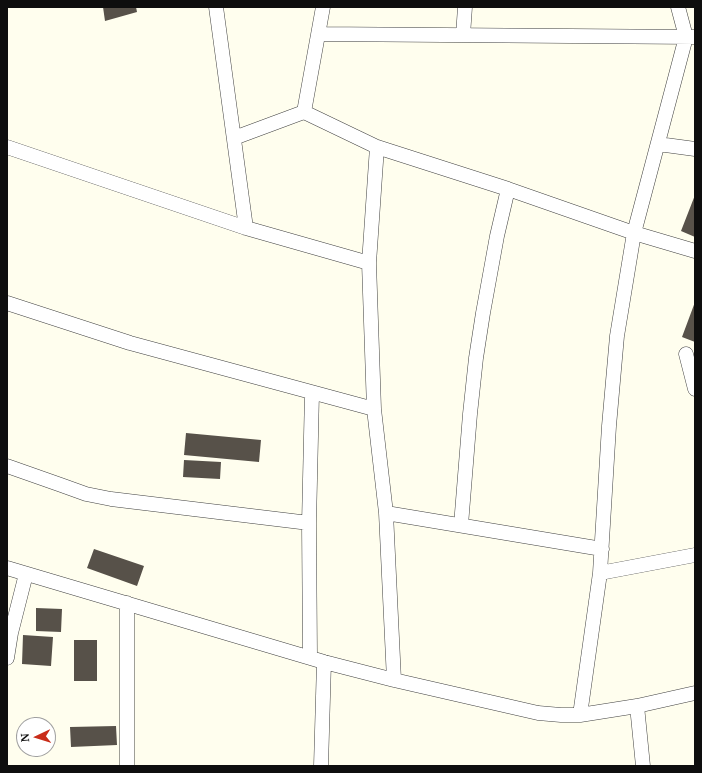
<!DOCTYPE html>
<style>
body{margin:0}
#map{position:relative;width:702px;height:773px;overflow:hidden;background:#fffeee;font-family:"Noto Serif",serif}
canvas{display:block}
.frame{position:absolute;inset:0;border:8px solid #0e0e0e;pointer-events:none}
.north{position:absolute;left:16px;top:717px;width:40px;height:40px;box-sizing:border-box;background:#fff;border:1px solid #9f9f9f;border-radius:50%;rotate:266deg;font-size:11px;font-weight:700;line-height:16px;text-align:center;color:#0e0e0e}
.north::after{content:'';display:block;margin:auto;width:14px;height:18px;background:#c92d1a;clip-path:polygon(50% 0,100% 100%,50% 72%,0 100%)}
</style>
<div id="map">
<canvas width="702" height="773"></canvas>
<div class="frame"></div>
<div class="north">N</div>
</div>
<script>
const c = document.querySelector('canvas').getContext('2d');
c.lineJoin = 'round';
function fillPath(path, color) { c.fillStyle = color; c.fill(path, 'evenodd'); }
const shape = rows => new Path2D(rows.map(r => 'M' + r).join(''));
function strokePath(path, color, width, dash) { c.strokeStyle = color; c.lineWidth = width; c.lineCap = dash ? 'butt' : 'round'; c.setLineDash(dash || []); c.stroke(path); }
fillPath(shape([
 [103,7,136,7,137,12,105,21],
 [695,195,695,237,681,231],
 [695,302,695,342,682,337],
 [186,433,261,440,259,462,184,455],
 [184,460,221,462,220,479,183,477],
 [94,549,144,566,137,586,87,568],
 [36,608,62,609,61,632,36,631],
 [23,635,53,637,51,666,22,664],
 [74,640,97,640,97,681,74,681],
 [116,726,117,745,71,747,70,727]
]), '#575149');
const minor = shape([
 [216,7,246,228],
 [318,34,695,37],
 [463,35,465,7],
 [304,112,377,147,508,189,634,233,695,251],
 [234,138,304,112,323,7],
 [658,144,695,149],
 [7,147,246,228,369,263],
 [377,147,369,263,374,409,386,513,394,680],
 [7,303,130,343,374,409],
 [686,354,695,389],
 [7,466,61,485,86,494,111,499,309,523],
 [386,513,602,549],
 [461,525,470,414,476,358,483,313,497,236,508,189],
 [7,568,324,662,394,680,538,713,561,715,580,715,637,706,695,693],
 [600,573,695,555],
 [127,603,127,766],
 [310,657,309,523,312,393],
 [7,658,11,633,26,574],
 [637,706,643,766],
 [580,715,600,573,609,426,617,336,634,233,686,37,678,7],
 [321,766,324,662]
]);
strokePath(minor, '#414141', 15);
strokePath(minor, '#fff', 14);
</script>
